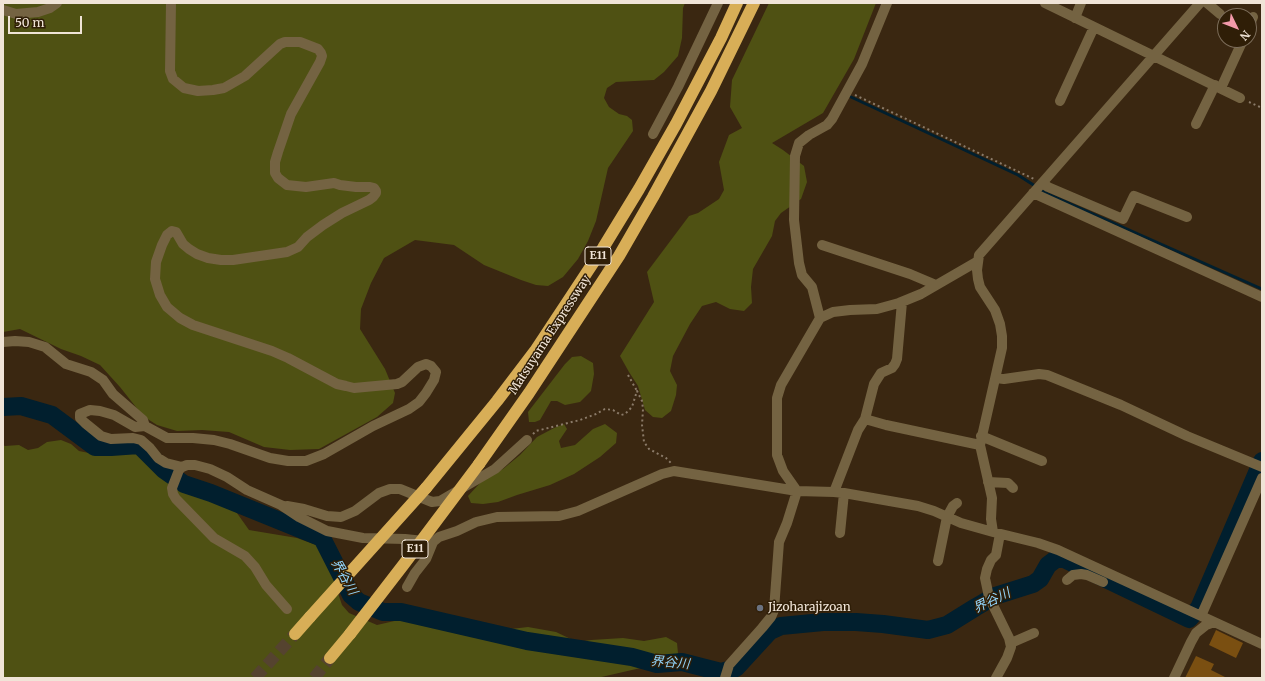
<!DOCTYPE html>
<meta charset="utf-8">
<style>
body{margin:0}
#map{position:relative;width:1265px;height:681px;overflow:hidden;background:#3a2711;font-family:Merriweather,serif}
canvas{display:block}
.frame{position:absolute;inset:0;border:4px solid #f0e4d7;pointer-events:none}
.north{position:absolute;left:1217px;top:8px;width:40px;height:40px;box-sizing:border-box;background:#2f1e07;border:1px solid #7c6d5a;border-radius:50%;rotate:133deg;font-size:11px;font-weight:700;line-height:16px;text-align:center;color:#f0e4d7}
.north::after{content:'';display:block;margin:auto;width:14px;height:18px;background:#f39aaa;clip-path:polygon(50% 0,100% 100%,50% 72%,0 100%)}
.scale{position:absolute;left:8px;top:16px;width:74px;height:18px;box-sizing:border-box;border:2px solid #f0e4d7;border-top:0;padding-left:5px;font-size:12px;line-height:14px;white-space:nowrap;color:#f0e4d7;-webkit-text-stroke:3px #2f1e07;paint-order:stroke}
</style>
<div id="map">
<canvas width="1265" height="681"></canvas>
<div class="frame"></div>
<div class="north">N</div>
<div class="scale">50 m</div>
</div>
<script>
const c = document.querySelector('canvas').getContext('2d');
c.lineJoin = 'round';
function fillPath(path, color) { c.fillStyle = color; c.fill(path, 'evenodd'); }
const shape = rows => new Path2D(rows.map(r => 'M' + r).join(''));
function strokePath(path, color, width, dash) { c.strokeStyle = color; c.lineWidth = width; c.lineCap = dash ? 'butt' : 'round'; c.setLineDash(dash || []); c.stroke(path); }
function drawText(font, color, halo, rows, align = 'center') {
  c.font = font + ' Merriweather,"Noto Sans JP",serif'; c.lineWidth = 3; c.setLineDash([]); c.textBaseline = 'middle'; c.strokeStyle = halo; c.fillStyle = color; for (const [text, x, y, turn = 0] of rows) {
    c.save(); c.translate(x, y); c.rotate((+turn || 0) * Math.PI / 180); c.textAlign = isNaN(turn) ? turn : align; if (halo) c.strokeText(text, 0, 0); c.fillText(text, 0, 0); c.restore();
  }
}
fillPath(shape([
 [3,3,685,3,683,8,682,38,678,56,664,72,654,80,616,82,607,88,604,98,609,107,619,114,627,116,632,120,633,131,608,168,596,221,588,241,578,259,563,277,548,286,536,285,521,280,484,265,454,245,415,240,384,258,371,283,361,309,360,329,385,369,395,393,393,403,377,417,319,449,290,450,264,447,229,432,202,430,177,431,157,425,143,416,120,387,100,365,81,356,61,349,20,329,3,332],
 [769,3,876,3,854,59,823,113,772,143,783,150,804,166,807,182,801,199,781,213,775,221,772,236,753,269,751,287,752,303,744,311,730,309,716,302,702,306,690,324,673,356,670,371,677,385,676,395,671,411,662,418,653,417,645,410,638,386,629,372,620,356,654,302,647,272,689,216,698,213,719,199,724,190,719,162,729,135,742,128,730,107,732,80],
 [581,356,593,363,594,374,591,391,580,402,565,405,557,401,551,401,540,420,535,422,529,422,528,412,565,364,572,357],
 [564,424,567,429,559,441,561,448,575,445,593,429,605,424,617,433,616,443,600,457,574,474,550,485,517,495,498,502,483,504,471,503,468,496,480,483,491,475,503,469,520,455,537,437,554,428],
 [61,440,71,444,79,451,99,455,119,451,135,451,196,481,222,492,249,530,297,538,319,546,331,572,342,605,349,613,377,625,403,619,490,638,511,629,528,627,556,632,577,642,591,640,623,638,644,641,666,637,677,643,678,653,673,659,645,667,597,678,3,678,3,445,5,446,19,445,28,450,38,448,47,442]
]), '#4f5113');
strokePath(shape([
 [851,97,1018,175,1046,193,1262,289]
]), '#011f2e', 3);
strokePath(shape([
 [3,407,21,406,52,415,95,447,111,447,139,445,164,470,184,484,211,493,322,538,351,595,359,602,383,612,401,612,527,641,632,657,657,664,682,662,721,672,736,668,770,631,781,626,823,622,856,622,883,624,928,630,947,625,976,607,995,596,1033,584,1040,579,1048,565,1056,559,1064,559,1189,619,1199,608,1262,461]
]), '#011f2e', 18);
fillPath(shape([
 [1216,630,1243,643,1236,658,1209,645],
 [1196,656,1214,664,1211,670,1227,678,1185,678]
]), '#7a4f11');
strokePath(shape([
 [255,678,295,634],
 [314,678,330,658]
]), '#55432f', 12, [12, 6]);
strokePath(shape([
 [855,95,1034,179],
 [1249,102,1262,108],
 [628,375,637,391],
 [533,434,536,431,580,420,596,414,605,409,613,410,621,415,625,414,632,407,637,391,642,401,643,409,642,425,644,442,649,449,666,458,671,463]
]), '#8b7b69', 2, [2, 3]);
strokePath(shape([
 [171,3,170,71,173,79,184,88,198,91,213,90,224,88,245,76,280,44,285,42,300,42,318,49,321,53,322,56,320,62,291,114,278,152,275,162,275,173,278,178,287,185,306,187,334,183,340,185,356,187,370,187,374,188,376,191,376,193,373,197,369,200,342,213,323,225,307,237,298,247,287,252,233,260,221,260,208,258,197,254,189,249,183,244,176,232,172,231,167,235,162,245,156,262,155,279,160,295,167,307,180,318,193,325,272,351,288,358,337,384,346,386,354,388,397,384,402,382,418,367,426,364,431,366,436,372,434,380,426,393,419,402,409,409,373,426,324,454,306,461,288,461,270,458,230,444,214,440,193,438,167,438,145,426,135,427,114,415,100,411,90,410,80,414,80,418,85,423,101,436,111,439,133,438,141,440,150,448,158,458,166,463,182,467],
 [1045,3,1240,98],
 [1207,3,1220,14],
 [3,10,16,14,38,12,50,8,57,3],
 [1075,18,1081,3],
 [1249,27,1253,17],
 [1221,88,1243,40],
 [1060,101,1094,27],
 [1196,124,1215,85],
 [653,134,678,87,718,3],
 [1042,183,1048,187,1123,219,1134,196,1187,217],
 [1033,193,1262,297],
 [822,245,910,274,936,285],
 [820,318,812,287,802,275,799,263,794,220,795,156,799,143,809,135,827,125,832,119,862,64,887,3],
 [3,342,15,341,29,342,45,347,66,364,91,372,103,380,113,394,143,420,145,426],
 [996,378,1004,379,1039,374,1047,375,1121,405,1187,436,1262,467],
 [865,419,886,425,980,445],
 [981,436,1042,461],
 [988,482,1008,483,1013,488],
 [834,492,858,430,865,419,874,384,881,373,892,368,895,364,897,359,902,302],
 [287,506,304,509,327,516,341,517,355,511,379,493,390,489,400,489,432,502,440,501,495,469,527,440],
 [993,532,991,519,992,498,980,445,1002,348,1002,336,1000,324,995,310,980,287,978,279,977,270,979,255,1200,3],
 [840,533,844,493],
 [938,561,947,517,953,506,957,503],
 [1067,580,1073,575,1081,574,1087,575,1103,582],
 [407,587,415,573,426,559,433,542],
 [287,609,266,585,255,567,245,556,214,538,176,499,173,494,172,488,179,470,182,467,187,465,195,465,210,469,227,477,247,490,281,505,299,517,327,531,363,538,405,539,433,542,439,537,457,531,476,522,497,517,559,516,578,511,662,474,674,471,797,491,834,492,844,493,918,506,934,511,961,523,993,532,1038,543,1058,550,1262,644],
 [1201,616,1262,478],
 [1011,643,1034,633],
 [725,678,729,665,762,628,771,617,774,610,779,542,787,523,797,491,783,471,777,455,777,398,781,385,820,318,833,312,850,310,877,309,899,303,921,294,978,261],
 [996,678,1007,658,1011,647,1009,638,989,597,985,578,987,569,991,560,996,555,1000,534],
 [1174,678,1191,642,1196,633,1206,625,1214,622]
]), '#746342', 10);
strokePath(shape([
 [479,464,529,393,619,256,653,197,711,91,754,3],
 [426,488,497,401,535,351,603,248,639,189,676,124,721,38,737,3],
 [295,634,310,617],
 [330,658,350,634]
]), '#d8ae57', 12);
strokePath(shape([
 [310,617,426,488],
 [350,634,404,564,479,464]
]), '#d8ae57', 12);
for (const [x, y, r, color] of [
 [760,608,4,"#6b7280"]
]) { const dot = new Path2D(); dot.arc(x, y, r, 0, 2 * Math.PI); c.fillStyle = color; c.fill(dot); strokePath(dot, '#2f1e07', 1.5); }
for (const [x, y, w] of [
 [598,256,26],
 [415,549,26]
]) { const box = new Path2D(); box.roundRect(x - w / 2, y - 9, w, 18, 3); c.fillStyle = '#2f1e07'; c.fill(box); strokePath(box, '#f0e4d7', 1); }
drawText('bold 11px', '#f0e4d7', null, [
 ["E11",598,256],
 ["E11",415,549]
]);
drawText('12px', '#f0e4d7', '#2f1e07', [
 ["Matsuyama Expressway",550,335,-57]
]);
drawText('12px', '#f0e4d7', '#2f1e07', [
 ["Jizoharajizoan",768,608]
], 'left');
drawText('italic 13px', '#91d5fc', '#2f1e07', [
 ["界谷川",344,577,60],
 ["界谷川",992,601,-26],
 ["界谷川",670,663,5]
]);
</script>
